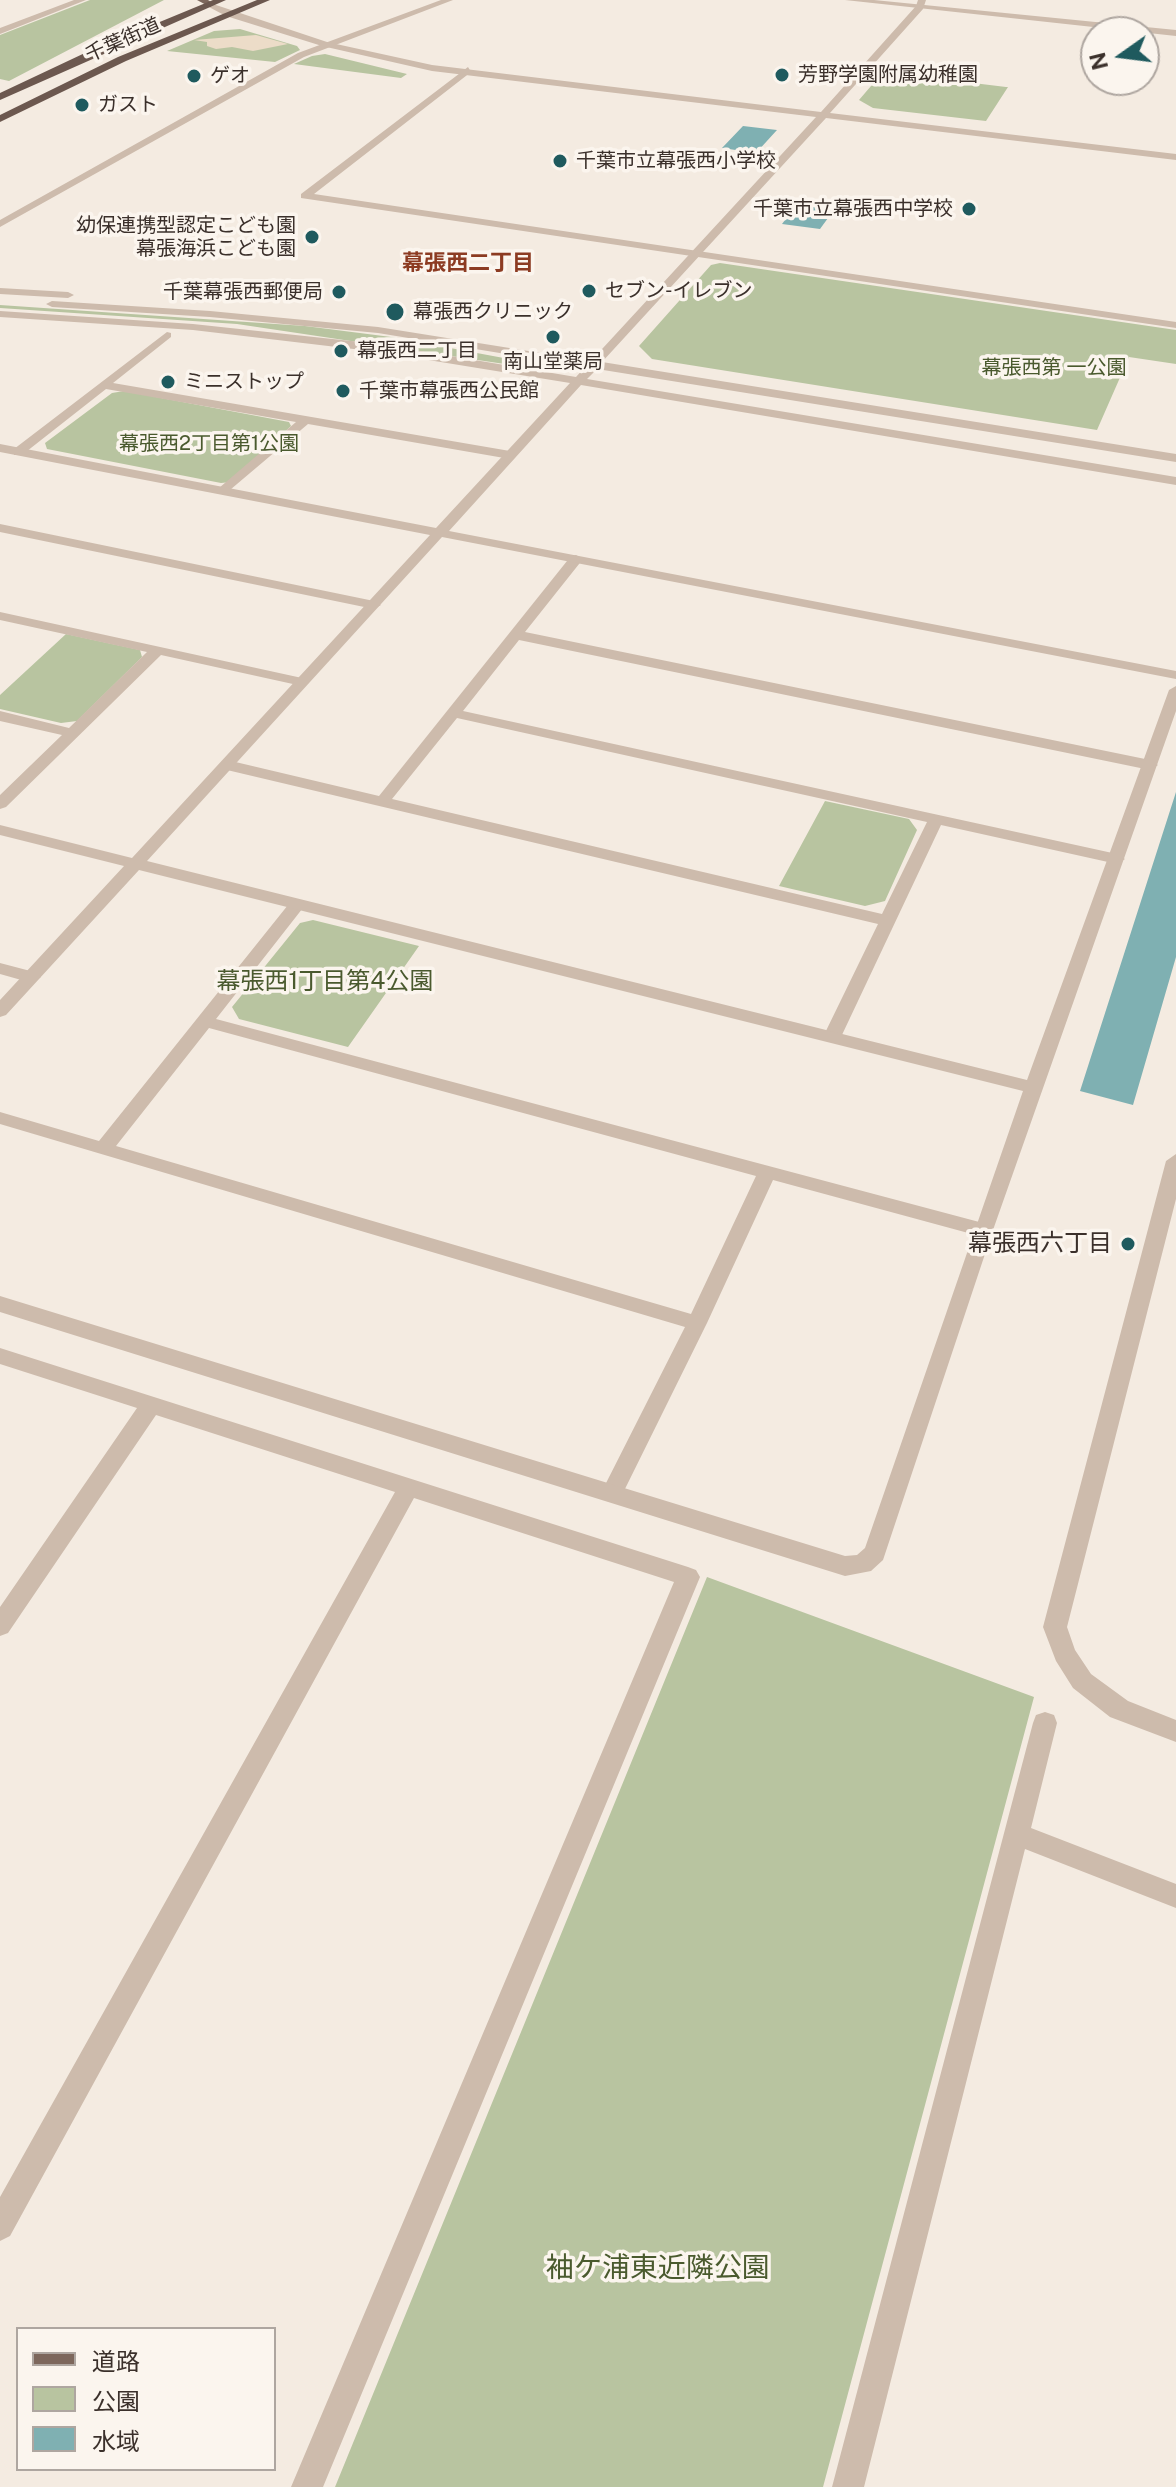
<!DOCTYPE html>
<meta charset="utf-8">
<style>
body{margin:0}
#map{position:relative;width:1176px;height:2487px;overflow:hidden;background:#f4ebe1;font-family:"Public Sans","Noto Sans JP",sans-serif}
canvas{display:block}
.legend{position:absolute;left:16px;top:2327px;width:260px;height:144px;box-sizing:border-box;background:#fbf5ee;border:2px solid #aea6a0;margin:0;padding:10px 14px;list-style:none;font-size:24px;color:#3b302b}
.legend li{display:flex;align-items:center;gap:16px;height:40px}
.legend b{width:40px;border:2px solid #aea6a0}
.north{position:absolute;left:1080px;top:16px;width:80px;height:80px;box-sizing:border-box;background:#fbf5ee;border:2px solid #aea6a0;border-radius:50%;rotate:256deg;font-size:22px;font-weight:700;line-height:32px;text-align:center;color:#3b302b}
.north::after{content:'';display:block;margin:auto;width:28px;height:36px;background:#1f5a5e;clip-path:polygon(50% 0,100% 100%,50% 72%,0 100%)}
</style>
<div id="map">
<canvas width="1176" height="2487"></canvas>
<ul class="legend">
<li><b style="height:10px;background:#7d675c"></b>道路</li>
<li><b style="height:22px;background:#b8c4a0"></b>公園</li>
<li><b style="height:22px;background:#7fb0b2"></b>水域</li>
</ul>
<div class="north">N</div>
</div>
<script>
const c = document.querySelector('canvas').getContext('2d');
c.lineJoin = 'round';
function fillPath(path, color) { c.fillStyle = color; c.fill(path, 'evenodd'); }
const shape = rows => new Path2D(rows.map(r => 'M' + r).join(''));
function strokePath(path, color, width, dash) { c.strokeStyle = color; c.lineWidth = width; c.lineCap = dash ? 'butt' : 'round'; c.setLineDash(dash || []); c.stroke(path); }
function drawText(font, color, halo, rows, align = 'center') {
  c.font = font + ' "Public Sans","Noto Sans JP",sans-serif'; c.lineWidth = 7; c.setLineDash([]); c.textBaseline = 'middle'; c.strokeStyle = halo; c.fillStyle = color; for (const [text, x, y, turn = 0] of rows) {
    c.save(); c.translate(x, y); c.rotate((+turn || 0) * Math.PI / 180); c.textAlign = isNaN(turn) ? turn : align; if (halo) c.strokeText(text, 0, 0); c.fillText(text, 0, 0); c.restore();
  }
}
fillPath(shape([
 [90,0,164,0,9,81,0,79,0,35],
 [240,29,297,46,300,50,275,62,167,51,214,31],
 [325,54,407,74,401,78,294,64,312,56],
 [883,72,1006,87,1008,87,986,121,873,108,859,100],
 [720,263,1176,330,1176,364,1129,357,1097,430,652,359,639,346,711,265],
 [0,305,305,326,391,337,552,367,538,369,237,324,0,308],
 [124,391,289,422,291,426,231,482,221,483,47,449,45,443,112,393],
 [66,634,140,650,142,657,77,721,61,723,0,709,0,695],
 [825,801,909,819,917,830,885,901,865,906,779,886],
 [313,920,419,946,348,1047,239,1019,232,1007,300,923],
 [707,1577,1034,1697,823,2487,335,2487]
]), '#b8c4a0');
fillPath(shape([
 [256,35,288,44,253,51,232,47,216,49,207,46,207,42,194,40]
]), '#ecdcc8');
fillPath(shape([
 [743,126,777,130,756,153,722,148],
 [801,199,839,203,820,229,782,224],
 [1176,792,1176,957,1133,1105,1080,1091]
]), '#7fb0b2');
fillPath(shape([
 [74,0,86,0,0,34,0,28,74,0],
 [441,0,453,0,304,57,0,227,0,220,298,53,441,0],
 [845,0,874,0,1176,30,1176,36,845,0],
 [468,67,471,72,314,194,1176,322,1176,328,301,198,301,194,468,67],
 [167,332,171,333,171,337,113,383,510,451,516,455,510,459,308,424,224,495,217,491,219,488,296,422,106,389,22,455,14,455,14,449,167,332],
 [0,524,374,601,381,605,374,609,0,532,0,524],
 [576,555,583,559,525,632,1150,760,1158,765,1150,770,519,640,463,711,1117,854,1125,859,1117,864,941,825,841,1037,832,1043,823,1037,878,924,227,770,219,765,227,760,379,796,571,556,576,555],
 [457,718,927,822,882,914,392,799,457,718],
 [0,612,302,678,309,682,302,686,161,655,6,807,0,809,0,795,62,735,0,721,0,711,69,728,147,652,0,620,0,612],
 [298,899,306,904,216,1019,983,1223,993,1230,983,1237,773,1180,707,1323,620,1499,612,1502,604,1499,601,1493,685,1327,0,1124,0,1112,99,1141,292,900,298,899],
 [209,1028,756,1176,691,1314,116,1146,209,1028],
 [0,963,38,973,41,977,32,983,0,974,0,963],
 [0,1348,688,1567,696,1570,700,1577,323,2487,291,2487,674,1582,414,1498,10,2236,0,2241,0,2197,395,1492,156,1415,8,1633,0,1636,0,1607,137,1408,0,1364,0,1348],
 [1045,1712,1054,1715,1057,1723,1031,1828,1176,1884,1176,1908,1025,1849,864,2487,832,2487,1033,1723,1036,1715,1045,1712]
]), '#cdbbac');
fillPath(shape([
 [918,0,926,0,923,9,830,113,1176,154,1176,160,826,118,602,362,1176,454,1176,462,597,369,587,379,1176,477,1176,485,581,385,449,531,1176,671,1176,679,442,537,147,861,1027,1080,1169,690,1176,686,1176,711,993,1230,883,1560,871,1571,845,1576,0,1312,0,1296,845,1556,857,1555,865,1548,1023,1091,139,870,6,1015,0,1017,0,1000,124,866,0,835,0,825,132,858,430,535,0,452,0,444,436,528,570,383,379,352,193,330,0,317,0,311,193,324,379,344,576,377,585,367,378,333,210,317,52,307,46,304,52,301,210,311,378,327,591,361,816,117,432,71,322,46,226,16,207,6,207,2,327,42,432,65,821,112,916,6,918,0],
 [0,288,68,292,74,295,68,298,0,294,0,288],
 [1176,1154,1176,1199,1067,1627,1075,1650,1091,1674,1128,1701,1176,1720,1176,1742,1110,1717,1073,1688,1056,1661,1043,1627,1166,1161,1176,1154]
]), '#cdbbac');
fillPath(shape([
 [197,0,208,0,214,4,210,7,197,0]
]), '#7d675c');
fillPath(shape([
 [213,0,226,0,0,100,0,93,87,52,213,0],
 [257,0,270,0,126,61,0,122,0,115,118,57,257,0]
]), '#6c584f');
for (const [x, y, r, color] of [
 [782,75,8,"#1f5a5e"],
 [194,76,8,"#1f5a5e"],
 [82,105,8,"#1f5a5e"],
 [560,161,8,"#1f5a5e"],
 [969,209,8,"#1f5a5e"],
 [312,237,8,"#1f5a5e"],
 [589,291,8,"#1f5a5e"],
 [339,292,8,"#1f5a5e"],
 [395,312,10,"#1f5a5e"],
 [553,337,8,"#1f5a5e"],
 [341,351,8,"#1f5a5e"],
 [168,382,8,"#1f5a5e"],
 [343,391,8,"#1f5a5e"],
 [1128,1244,8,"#1f5a5e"]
]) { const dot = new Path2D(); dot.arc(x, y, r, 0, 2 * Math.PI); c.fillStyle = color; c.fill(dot); strokePath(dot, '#fbf5ee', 3); }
drawText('20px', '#3b302b', '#fbf5ee', [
 ["千葉街道",123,40,-24]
]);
drawText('20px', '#3b302b', '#fbf5ee', [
 ["芳野学園附属幼稚園",798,75],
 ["ゲオ",210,76],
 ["ガスト",98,105],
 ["千葉市立幕張西小学校",576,161],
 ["千葉市立幕張西中学校",953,209,"right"],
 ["幼保連携型認定こども園",296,226,"right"],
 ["幕張海浜こども園",296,249,"right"],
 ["セブン-イレブン",605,291],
 ["千葉幕張西郵便局",323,292,"right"],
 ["幕張西クリニック",413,312],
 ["幕張西二丁目",357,351],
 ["南山堂薬局",553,362,"center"],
 ["ミニストップ",184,382],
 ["千葉市幕張西公民館",359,391]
], 'left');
drawText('20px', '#4a5a2e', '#fbf5ee', [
 ["幕張西第 一公園",1054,368],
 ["幕張西2丁目第1公園",209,444]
]);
drawText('bold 22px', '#8c3b22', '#fbf5ee', [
 ["幕張西二丁目",468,263]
]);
drawText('24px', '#4a5a2e', '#fbf5ee', [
 ["幕張西1丁目第4公園",325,982]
]);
drawText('24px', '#3b302b', '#fbf5ee', [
 ["幕張西六丁目",1112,1244]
], 'right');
drawText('28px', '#4a5a2e', '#fbf5ee', [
 ["袖ケ浦東近隣公園",658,2268]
]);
</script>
